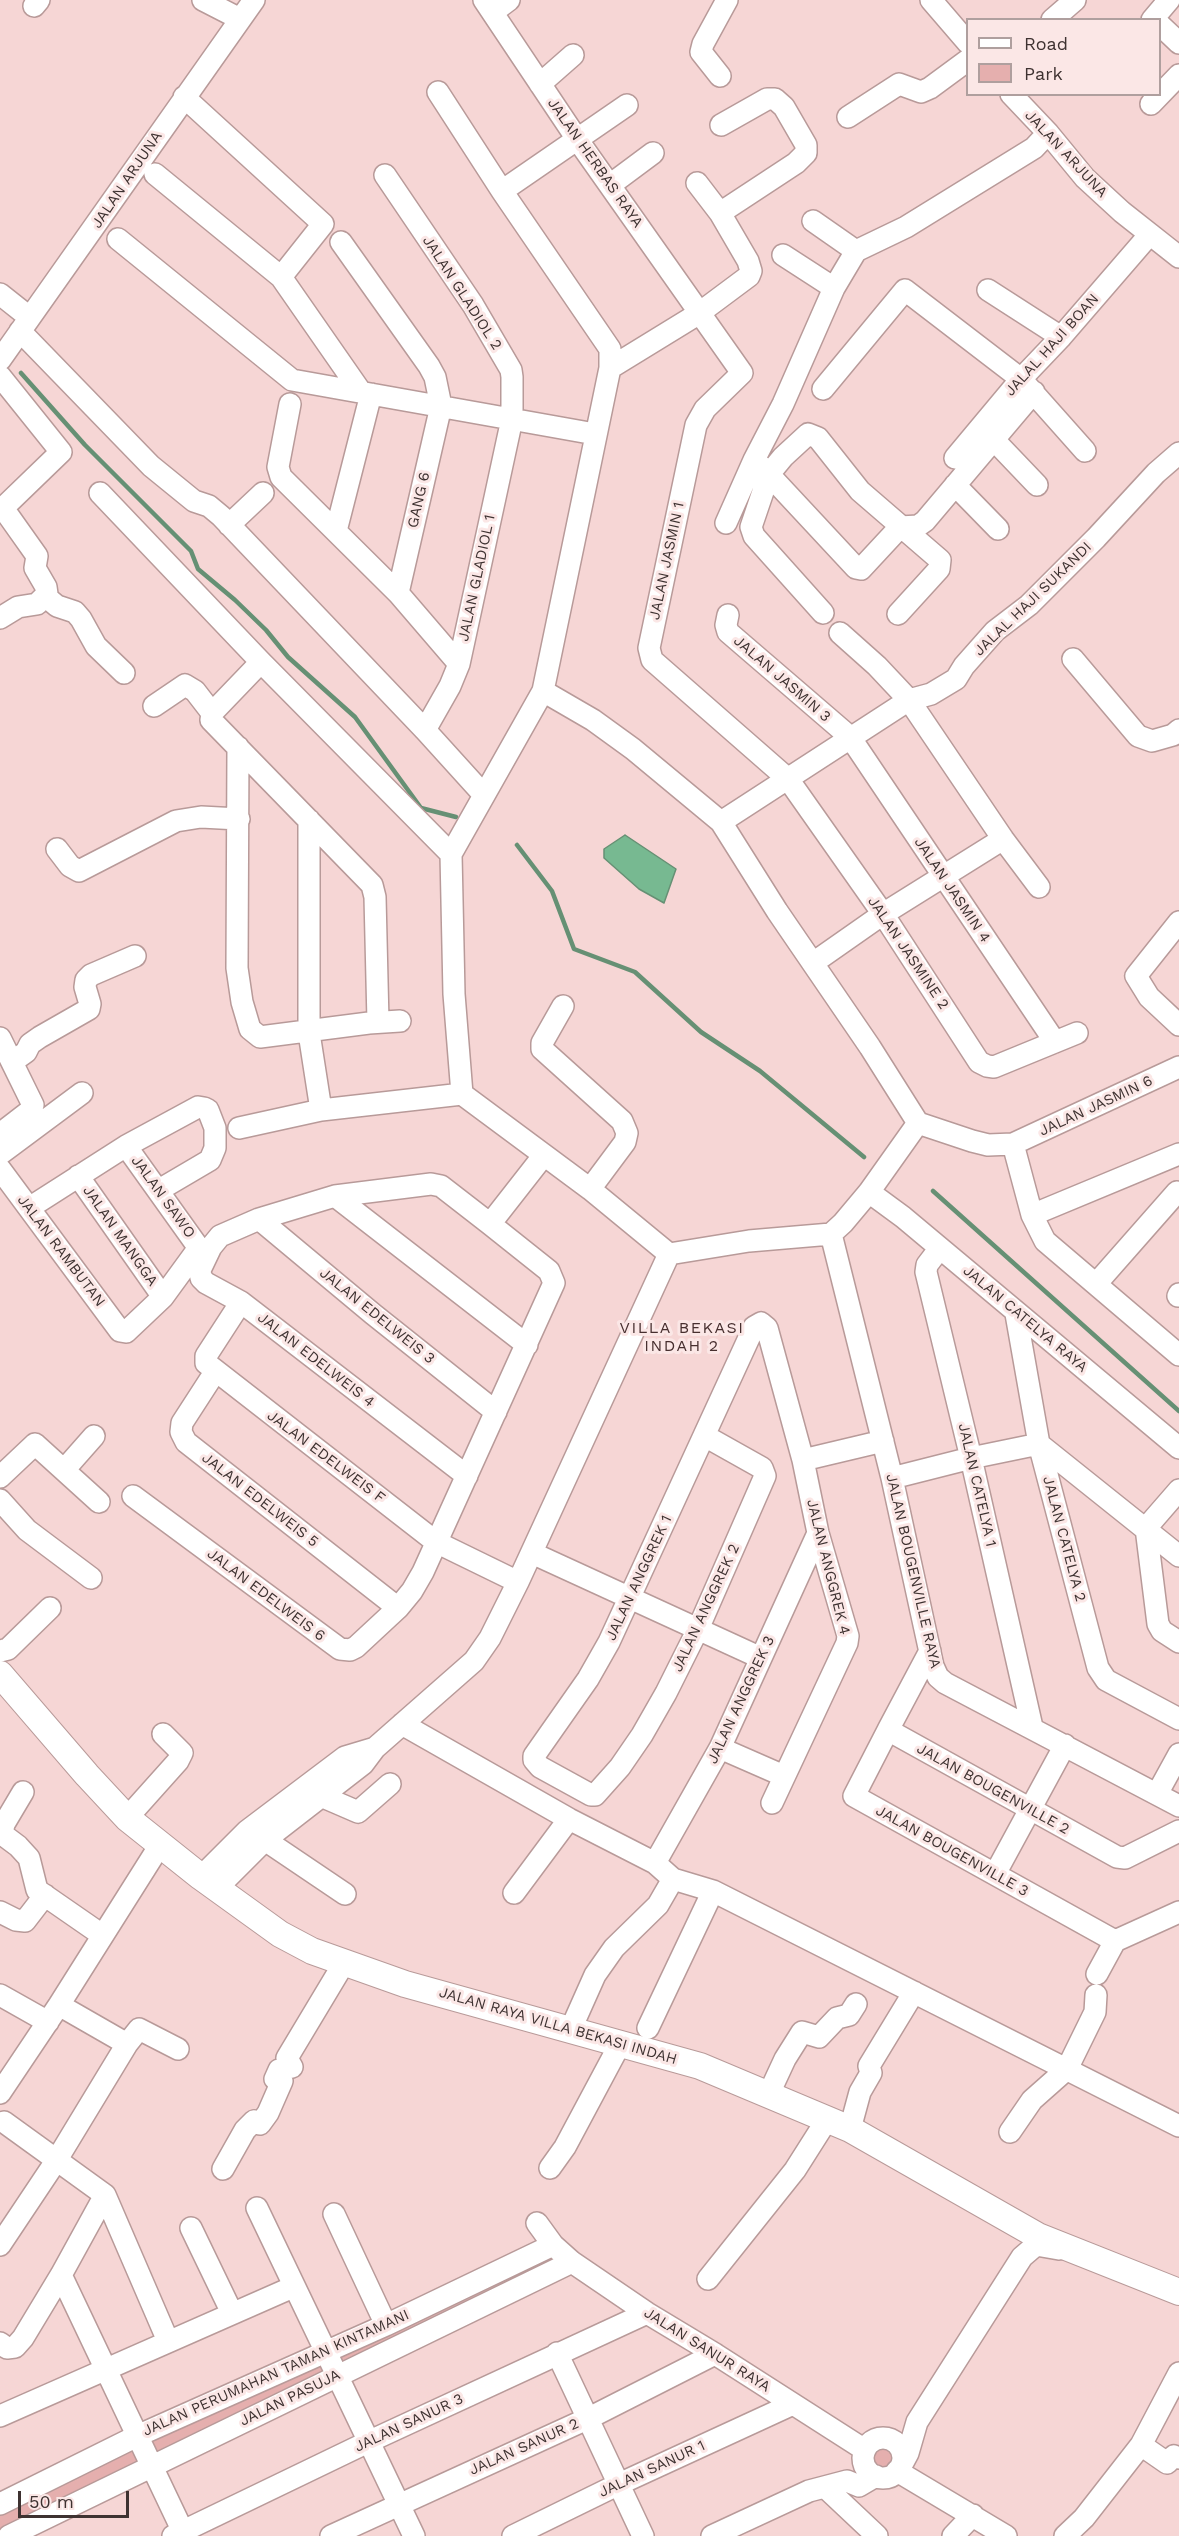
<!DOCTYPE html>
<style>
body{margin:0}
#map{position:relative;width:1179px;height:2536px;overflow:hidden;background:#f6d6d5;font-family:"Work Sans",sans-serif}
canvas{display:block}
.legend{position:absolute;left:966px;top:18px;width:195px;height:78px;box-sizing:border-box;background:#fbe7e6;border:2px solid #af9f9e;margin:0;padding:8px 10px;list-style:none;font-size:18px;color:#3e3231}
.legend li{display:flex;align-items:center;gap:12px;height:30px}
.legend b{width:30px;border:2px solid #af9f9e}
.scale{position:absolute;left:18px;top:2491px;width:111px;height:27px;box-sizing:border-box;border:3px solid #3e3231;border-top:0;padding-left:8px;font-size:18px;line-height:21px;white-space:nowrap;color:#3e3231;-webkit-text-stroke:4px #fbe7e6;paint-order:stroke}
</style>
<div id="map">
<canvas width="1179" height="2536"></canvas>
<ul class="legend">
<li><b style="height:8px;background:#fff"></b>Road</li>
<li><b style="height:16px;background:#e5afae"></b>Park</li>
</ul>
<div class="scale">50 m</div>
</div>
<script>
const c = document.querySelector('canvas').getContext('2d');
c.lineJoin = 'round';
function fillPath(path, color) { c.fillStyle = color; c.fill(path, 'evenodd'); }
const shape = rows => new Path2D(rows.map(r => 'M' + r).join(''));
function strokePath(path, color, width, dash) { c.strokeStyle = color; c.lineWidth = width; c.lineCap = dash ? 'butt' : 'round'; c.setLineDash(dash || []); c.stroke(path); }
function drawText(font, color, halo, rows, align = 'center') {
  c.font = font + ' "Work Sans",sans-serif'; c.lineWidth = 6; c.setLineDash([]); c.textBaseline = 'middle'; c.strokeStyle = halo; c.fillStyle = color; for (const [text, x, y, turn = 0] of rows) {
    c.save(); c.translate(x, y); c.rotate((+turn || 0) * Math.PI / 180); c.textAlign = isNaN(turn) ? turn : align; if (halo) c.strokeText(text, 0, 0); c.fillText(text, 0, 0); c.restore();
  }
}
fillPath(shape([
 [553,2245,562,2267,0,2536,0,2504],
 [882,2438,894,2441,900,2448,889,2476,883,2478,869,2471,863,2457,869,2444]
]), '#e5afae');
const water = shape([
 [625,835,676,869,664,903,639,889,604,858,604,849,625,835]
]);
fillPath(water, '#77b991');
strokePath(water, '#669074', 1.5);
strokePath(shape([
 [21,373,85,445,191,551,198,569,235,600,266,630,288,657,355,717,421,808,456,817],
 [517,845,552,891,574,949,635,972,701,1032,760,1071,864,1157],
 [933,1191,1179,1411]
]), '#669074', 4.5);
const minor = shape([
 [203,0,240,19],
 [484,0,577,139,742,373,705,409,696,425,649,648,652,660,788,779,883,914,979,1062,987,1066,994,1067,1077,1033],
 [931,0,968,43],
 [34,6,39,0],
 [493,12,509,0],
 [1052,20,1075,0],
 [1152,20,1169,0],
 [1160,25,1179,43],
 [720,76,701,52,703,44,727,0],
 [540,84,573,55],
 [438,92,502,191,610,349,610,368,543,691],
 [1011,94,1048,133,1085,178,1122,212,1179,257],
 [184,97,323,224,281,277],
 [1151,104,1179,75],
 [848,117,899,84,921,92,930,88,968,60],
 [155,174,281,277,361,392],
 [385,175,473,305,511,370,512,377,512,419,459,664,450,686,425,730],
 [610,185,653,153],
 [502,191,627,105],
 [720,213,796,163,806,153,806,145,784,107,775,99,767,99,721,125],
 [813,221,856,251],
 [118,239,292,380,595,434],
 [341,242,429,366,435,377,441,406,398,593],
 [783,255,834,288],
 [988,290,1061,337],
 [0,294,29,317],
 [20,331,151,466,194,501,209,506,221,516,425,730,483,794],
 [0,360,254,0],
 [610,368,698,314,749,276,751,271,748,261,720,213,697,183],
 [0,376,61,452,3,508,37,556,35,568,46,587,47,594,37,604,18,607,0,618],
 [823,389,905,290,1021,379,1085,451],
 [290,404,278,467,281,477,398,593,459,664],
 [994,440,1037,485],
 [955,458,1021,379,1061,337,1150,234],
 [761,466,856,568,861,569,900,527,918,526,925,521,1034,392],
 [955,485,998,529],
 [100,493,261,662,451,854],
 [726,523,754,460,783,404,834,288,856,251,906,227,1034,148,1048,133],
 [229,525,263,493],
 [336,531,371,394],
 [45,596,57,606,75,612,81,619,96,646,124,673],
 [823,613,754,536,751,527,769,474,783,457,808,434,818,438,860,491,940,560,939,569,898,614],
 [728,615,726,625,728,632,850,737,1055,1042],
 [840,633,877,666,909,700,1003,839,1039,887],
 [1073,659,1138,736,1152,741,1173,735,1179,730],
 [261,662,212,713,211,720,372,885,375,897,378,1022],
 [543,691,593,720,633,749,721,822,777,911,870,1047,918,1123,869,1192,843,1223,831,1234,749,1241,669,1254,590,1189,462,1094,454,994,451,854,543,691],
 [154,706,185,685,195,691,212,713],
 [238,747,237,968,242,1002,250,1029,260,1037,369,1023,400,1021],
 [309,820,309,1033,321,1110],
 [721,822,909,700,931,694,956,679,964,666,995,631,1029,605,1096,538,1156,473,1179,453],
 [57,849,70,866,79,871,176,821,201,817,239,819],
 [1179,922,1136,976,1149,997,1179,1025],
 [813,963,883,914,1003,839],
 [563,1006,542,1043,542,1049,622,1121,627,1133,625,1142,590,1189],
 [0,1038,33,1105,31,1110,0,1134],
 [12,1062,26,1052,30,1044,40,1037,89,1009,90,1004,85,987,86,980,91,975,135,956],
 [918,1123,972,1141,988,1145,1013,1144,1032,1215,1045,1241,1179,1355],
 [239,1128,321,1110,462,1094],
 [1013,1144,1179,1067],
 [0,1154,82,1093],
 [0,1169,120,1331,126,1332,163,1297,198,1249,196,1244,126,1146],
 [78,1176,163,1297],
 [869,1192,903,1217,1179,1448],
 [335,1196,527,1345],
 [29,1208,126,1146,198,1107,204,1108,208,1110,215,1128,215,1148,210,1160,159,1190],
 [1032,1215,1179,1154],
 [259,1219,373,1314,496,1412],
 [490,1224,544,1155],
 [831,1234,892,1478,933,1666,938,1677,945,1683,1179,1806],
 [940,1248,927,1265,926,1272,971,1458,1032,1727],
 [1096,1284,1177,1192],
 [1178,1296,1179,1294],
 [241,1302,206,1356,206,1363,436,1542,518,1582],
 [1016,1314,1039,1444,1098,1668,1106,1680,1179,1719],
 [215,1372,182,1423,181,1432,186,1442,398,1608],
 [705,1436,762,1468,765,1476,698,1629,666,1693,642,1735,620,1767,595,1795,591,1795,540,1767,534,1760,534,1756,588,1679,609,1642,754,1327,761,1323,767,1328,803,1460,818,1533,848,1636,847,1643,772,1803],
 [803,1460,883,1441],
 [64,1470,94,1436],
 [0,1477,35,1444,99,1502],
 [892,1478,971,1458,1039,1444,1179,1556],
 [1179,1490,1146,1528,1158,1624,1162,1631,1179,1642],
 [133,1496,340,1649,350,1650,356,1647,398,1608,412,1591,423,1572,554,1283,549,1271,490,1224,441,1186,431,1184,335,1196,259,1219,220,1236,211,1247,200,1270,201,1278,206,1283,241,1302,467,1476],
 [0,1500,27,1530,91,1578],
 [532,1553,761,1658],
 [0,1651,8,1649,50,1608],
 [930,1651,888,1730,1117,1857,1125,1858,1179,1831],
 [402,1724,569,1819,655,1863,673,1879,713,1891,1179,2126],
 [888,1730,854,1796,1115,1941],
 [720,1748,784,1776],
 [1157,1794,1179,1754],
 [321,1796,358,1812,390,1784],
 [127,1818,178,1761,182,1753,163,1734],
 [0,1821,4,1824,2,1834,18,1846,29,1858,37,1890,102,1935],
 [4,1824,23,1792],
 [265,1840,345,1894],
 [655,1863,720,1748,818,1533],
 [995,1874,1065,1745],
 [201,1877,247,1831,345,1757,375,1748],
 [217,1888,265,1840,363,1764,375,1748,474,1661,490,1638,518,1582,669,1254],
 [514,1893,569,1819],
 [0,1912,16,1920,25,1921,45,1895],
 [1097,1974,1115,1941,1179,1912],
 [0,1995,48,2022],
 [648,2028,713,1891],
 [570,2031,595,1975,614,1948,658,1905,673,1879],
 [127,2044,139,2029,178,2049],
 [0,2093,59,2005,160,1845],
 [771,2095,772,2087,785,2059,802,2032,819,2037,837,2018,849,2015,856,2004],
 [4,2122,105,2195,168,2341],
 [850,2129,860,2092,871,2073,869,2066,914,1992],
 [1010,2132,1032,2100,1067,2069,1095,2012,1096,1995],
 [550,2168,565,2147,620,2044],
 [223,2169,245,2130,254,2121,260,2124,268,2113,282,2081,275,2079,279,2070,292,2067,287,2058,344,1963],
 [257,2208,414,2536],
 [334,2214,386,2325],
 [537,2223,553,2245,572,2262,647,2313,715,2354,865,2450],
 [191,2228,232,2313],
 [0,2245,56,2161,127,2044,59,2005],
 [61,2275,185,2536],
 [708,2279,795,2170,828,2118],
 [0,2343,7,2348,15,2347,23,2338,61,2275,105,2195],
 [557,2353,643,2536],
 [0,2416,293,2287],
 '863 2458a20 20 0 1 1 40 0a20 20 0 1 1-40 0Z',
 [1141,2445,1167,2463,1174,2456,1179,2458],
 [900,2468,908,2453,917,2422,1022,2257,1036,2245,1059,2249],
 [897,2471,1006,2536],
 [825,2487,877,2536],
 [0,2504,137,2436,386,2325,553,2245],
 [9,2536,572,2262],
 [173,2536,368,2442,647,2313],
 [331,2536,589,2418,715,2354],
 [513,2536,617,2485,793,2404],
 [712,2536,809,2491,847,2481,859,2486,876,2476],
 [953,2536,973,2515],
 [1065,2536,1084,2518,1141,2445,1179,2373]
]);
const major = shape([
 [0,1674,87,1775,127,1818,201,1877,280,1934,312,1951,405,1984,700,2066,850,2129,1038,2236,1179,2292]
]);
strokePath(minor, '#b89a99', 24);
strokePath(major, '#b89a99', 28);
strokePath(minor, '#fff', 21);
strokePath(major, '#fff', 26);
drawText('15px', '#3e3231', '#fbe7e6', [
 ["JALAN ARJUNA",1066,154,47],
 ["JALAN HERBAS RAYA",595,163,55],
 ["JALAN ARJUNA",127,180,-56],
 ["JALAN GLADIOL 2",462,293,57],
 ["JALAL HAJI BOAN",1052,345,-48],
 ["GANG 6",419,500,-77],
 ["JALAN JASMIN 1",667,561,-78],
 ["JALAN GLADIOL 1",477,578,-78],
 ["JALAL HAJI SUKANDI",1033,599,-44],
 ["JALAN JASMIN 3",782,679,41],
 ["JALAN JASMIN 4",952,890,56],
 ["JALAN JASMINE 2",908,953,56],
 ["JALAN JASMIN 6",1096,1106,-25],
 ["JALAN SAWO",163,1197,54],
 ["JALAN MANGGA",120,1236,55],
 ["JALAN RAMBUTAN",61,1251,53],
 ["JALAN EDELWEIS 3",377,1316,39],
 ["JALAN CATELYA RAYA",1025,1319,40],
 ["JALAN EDELWEIS 4",316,1360,38],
 ["JALAN EDELWEIS F",326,1457,37],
 ["JALAN CATELYA 1",977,1485,77],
 ["JALAN EDELWEIS 5",260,1500,38],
 ["JALAN CATELYA 2",1064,1539,75],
 ["JALAN ANGGREK 4",828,1567,76],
 ["JALAN BOUGENVILLE RAYA",913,1571,77],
 ["JALAN ANGGREK 1",639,1578,-65],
 ["JALAN EDELWEIS 6",266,1595,37],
 ["JALAN ANGGREK 2",706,1608,-65],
 ["JALAN ANGGREK 3",741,1700,-65],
 ["JALAN BOUGENVILLE 2",993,1789,29],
 ["JALAN BOUGENVILLE 3",952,1851,29],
 ["JALAN RAYA VILLA BEKASI INDAH",558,2026,16],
 ["JALAN SANUR RAYA",707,2350,32],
 ["JALAN PERUMAHAN TAMAN KINTAMANI",276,2373,-24],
 ["JALAN PASUJA",290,2398,-26],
 ["JALAN SANUR 3",409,2423,-25],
 ["JALAN SANUR 2",524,2447,-24],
 ["JALAN SANUR 1",652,2469,-25]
]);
c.letterSpacing = '1.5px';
drawText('16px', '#472f2f', '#fbe7e6', [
 ["VILLA BEKASI",682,1328],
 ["INDAH 2",682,1346]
]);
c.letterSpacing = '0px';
</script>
